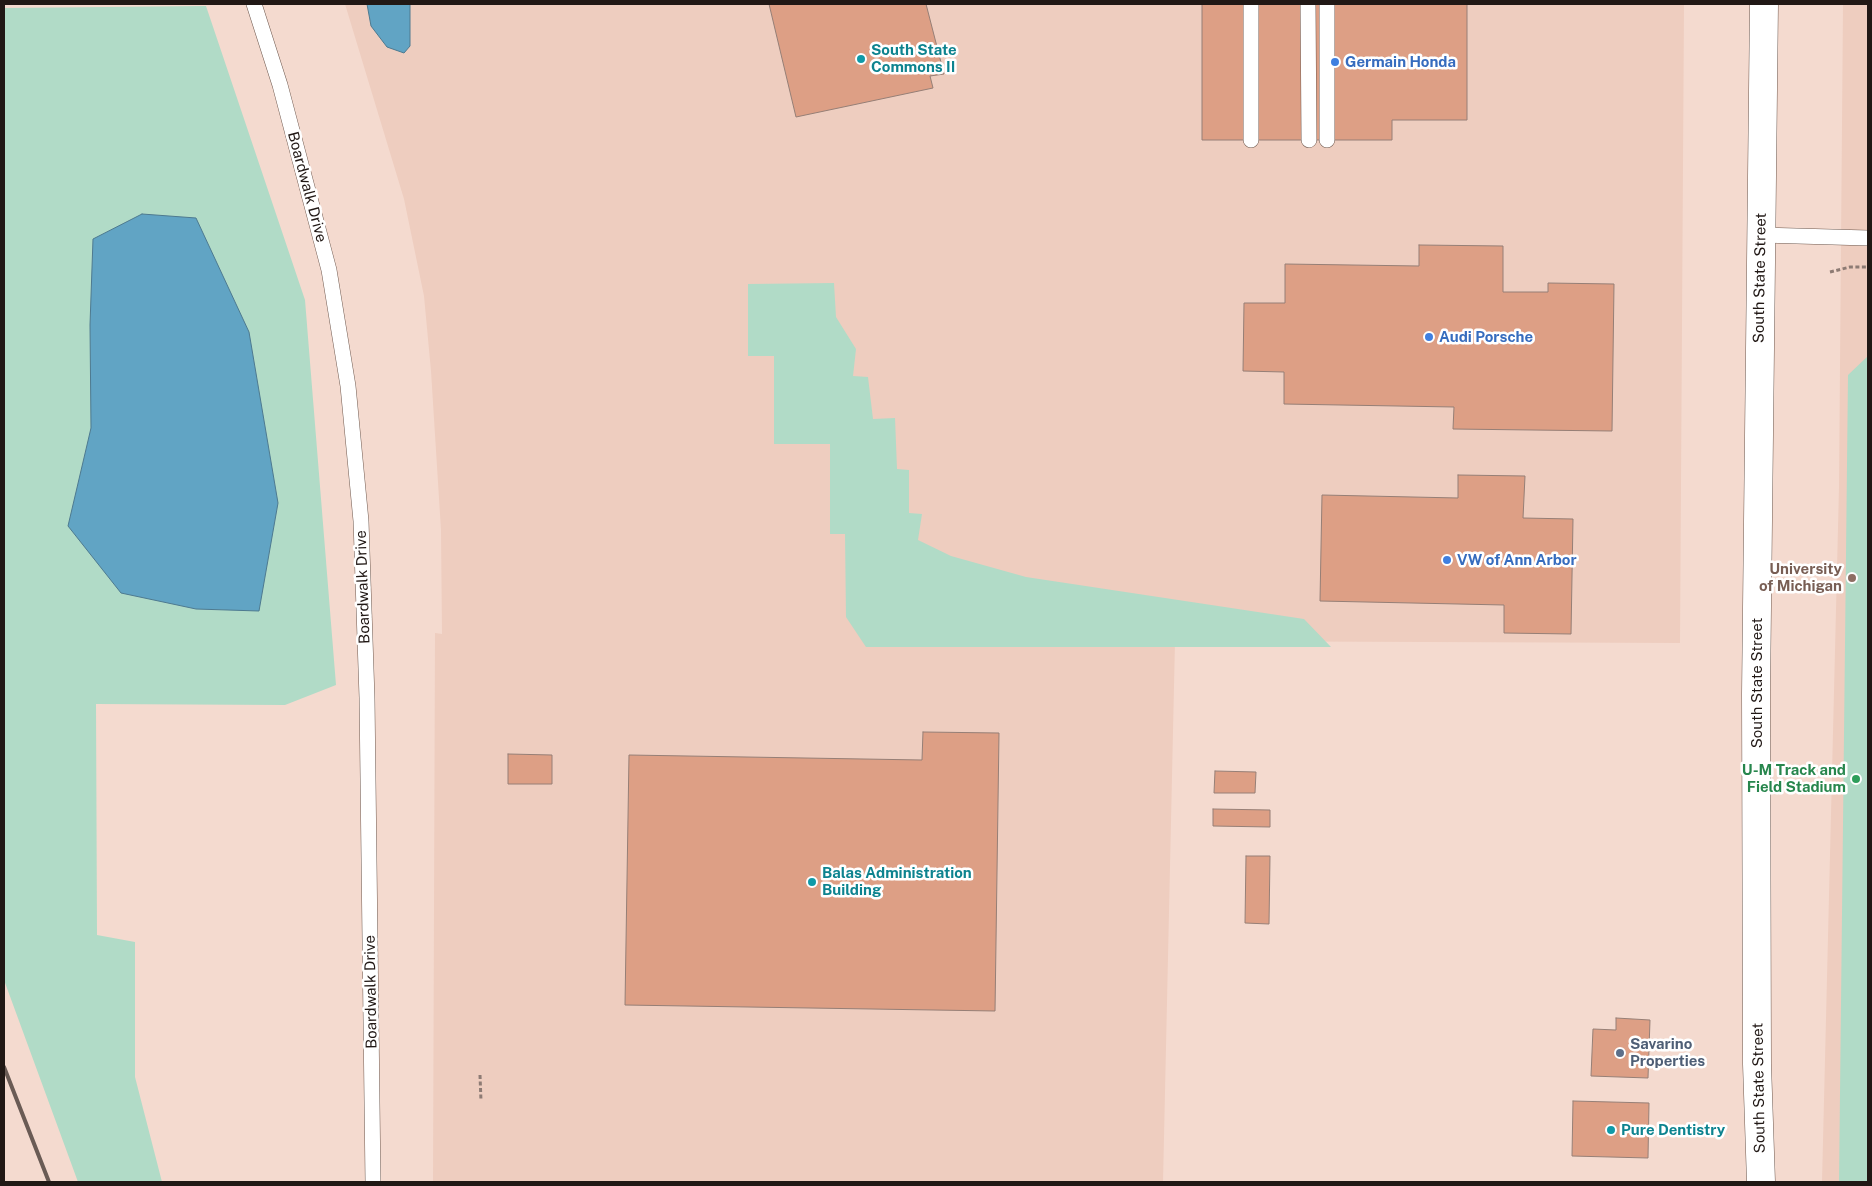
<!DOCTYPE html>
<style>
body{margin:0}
#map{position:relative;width:1872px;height:1186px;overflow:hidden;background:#f4dacf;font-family:"Public Sans",sans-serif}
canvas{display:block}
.frame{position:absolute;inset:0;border:5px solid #211815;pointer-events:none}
</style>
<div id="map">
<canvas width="1872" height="1186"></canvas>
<div class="frame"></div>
</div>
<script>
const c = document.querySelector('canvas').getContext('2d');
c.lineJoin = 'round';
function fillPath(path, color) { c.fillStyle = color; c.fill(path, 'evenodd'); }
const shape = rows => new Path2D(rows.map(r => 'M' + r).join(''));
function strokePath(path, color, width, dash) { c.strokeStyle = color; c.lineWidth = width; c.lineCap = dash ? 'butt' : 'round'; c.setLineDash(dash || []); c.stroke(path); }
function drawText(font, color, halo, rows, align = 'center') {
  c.font = font + ' "Public Sans",sans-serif'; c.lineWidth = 5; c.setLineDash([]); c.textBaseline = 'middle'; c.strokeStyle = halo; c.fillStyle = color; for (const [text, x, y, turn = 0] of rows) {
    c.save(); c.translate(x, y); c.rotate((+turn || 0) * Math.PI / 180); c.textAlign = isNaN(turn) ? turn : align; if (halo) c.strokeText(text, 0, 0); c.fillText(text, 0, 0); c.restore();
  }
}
fillPath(shape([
 [345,4,1684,4,1680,643,1175,641,1163,1182,433,1182,435,633,442,634,441,530,431,371,424,296,404,199],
 [1843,4,1868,4,1868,1182,1822,1182,1839,487]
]), '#eecdbf');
fillPath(shape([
 [206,6,305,300,336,685,285,705,96,704,97,935,135,942,135,1077,162,1182,78,1182,4,980,4,8],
 [834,283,836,317,856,349,853,376,868,377,873,419,895,418,897,469,909,470,909,513,922,514,918,540,951,556,1026,577,1304,619,1331,647,866,647,846,617,845,534,830,534,830,444,774,444,774,356,748,356,748,284],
 [1868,356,1868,1182,1839,1182,1848,375]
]), '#b1dbc7');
const water = shape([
 [367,4,410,4,410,46,404,53,387,47,371,26,367,4],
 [142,214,196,218,249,332,278,503,259,611,196,609,121,593,68,526,91,428,90,325,93,239,142,214]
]);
fillPath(water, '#61a4c4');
strokePath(water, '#4e7a90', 1);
const building = shape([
 [769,4,926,4,944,74,930,76,933,88,796,117,769,4],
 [1202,4,1467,4,1467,120,1392,120,1392,140,1202,140,1202,4],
 [1419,245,1503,246,1503,292,1548,292,1548,283,1614,284,1612,431,1453,429,1454,407,1284,404,1284,372,1243,371,1244,303,1285,303,1285,264,1419,266,1419,245],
 [1458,475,1525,476,1523,518,1573,519,1571,634,1504,633,1504,605,1320,601,1322,495,1458,498,1458,475],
 [923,732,999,733,995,1011,625,1005,629,755,922,760,923,732],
 [508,754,552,755,552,784,508,784,508,754],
 [1215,771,1256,772,1255,793,1214,793,1215,771],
 [1213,809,1270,810,1270,827,1213,826,1213,809],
 [1246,856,1270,856,1269,924,1245,923,1246,856],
 [1616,1018,1650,1020,1648,1078,1591,1076,1593,1029,1616,1030,1616,1018],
 [1573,1101,1649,1103,1648,1158,1572,1156,1573,1101]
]);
fillPath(building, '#dd9f85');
strokePath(building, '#967f76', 1);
const lane = shape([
 [254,4,280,85,329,270,348,386,361,521,367,698,373,1182],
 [1251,4,1251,140],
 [1308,4,1309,140],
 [1327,4,1327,140],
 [1761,235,1868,238]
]);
const secondary = shape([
 [1761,1182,1757,1064,1756,693,1764,4]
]);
strokePath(lane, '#6e594f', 16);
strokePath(secondary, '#6e594f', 29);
strokePath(shape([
 [1830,272,1850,267,1868,267],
 [480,1075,481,1101]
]), '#8d7b74', 3, [4, 2.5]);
strokePath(lane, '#fff', 15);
strokePath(secondary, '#fff', 28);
strokePath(shape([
 [4,1067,49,1182]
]), '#6a5b55', 4);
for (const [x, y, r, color] of [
 [861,59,5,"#0f9aa8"],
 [1335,62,5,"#3f7fe0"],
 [1429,337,5,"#3f7fe0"],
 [1447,560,5,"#3f7fe0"],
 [1852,578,5,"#8d6e63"],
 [1856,779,5,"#2e9e5b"],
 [812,882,5,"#0f9aa8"],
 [1620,1053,5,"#5c6f8a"],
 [1611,1130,5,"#0f9aa8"]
]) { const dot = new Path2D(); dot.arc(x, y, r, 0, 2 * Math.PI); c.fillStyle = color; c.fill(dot); strokePath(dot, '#fff', 2); }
drawText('bold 15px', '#0d838f', '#fff', [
 ["South State",871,50],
 ["Commons II",871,67],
 ["Balas Administration",822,873],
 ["Building",822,890],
 ["Pure Dentistry",1621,1130]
], 'left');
drawText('bold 15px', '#366cbe', '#fff', [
 ["Germain Honda",1345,62],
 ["Audi Porsche",1439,337],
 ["VW of Ann Arbor",1457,560]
], 'left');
drawText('15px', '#211815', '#fff', [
 ["Boardwalk Drive",307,187,75],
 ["South State Street",1760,278,-89],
 ["Boardwalk Drive",363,587,-92],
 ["South State Street",1757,683,-90],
 ["Boardwalk Drive",371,992,-91],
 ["South State Street",1759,1088,-91]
]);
drawText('bold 15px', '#785e54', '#fff', [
 ["University",1842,569],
 ["of Michigan",1842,586]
], 'right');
drawText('bold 15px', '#27864d', '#fff', [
 ["U-M Track and",1846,770],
 ["Field Stadium",1846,787]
], 'right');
drawText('bold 15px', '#4e5e75', '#fff', [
 ["Savarino",1630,1044],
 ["Properties",1630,1061]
], 'left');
</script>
